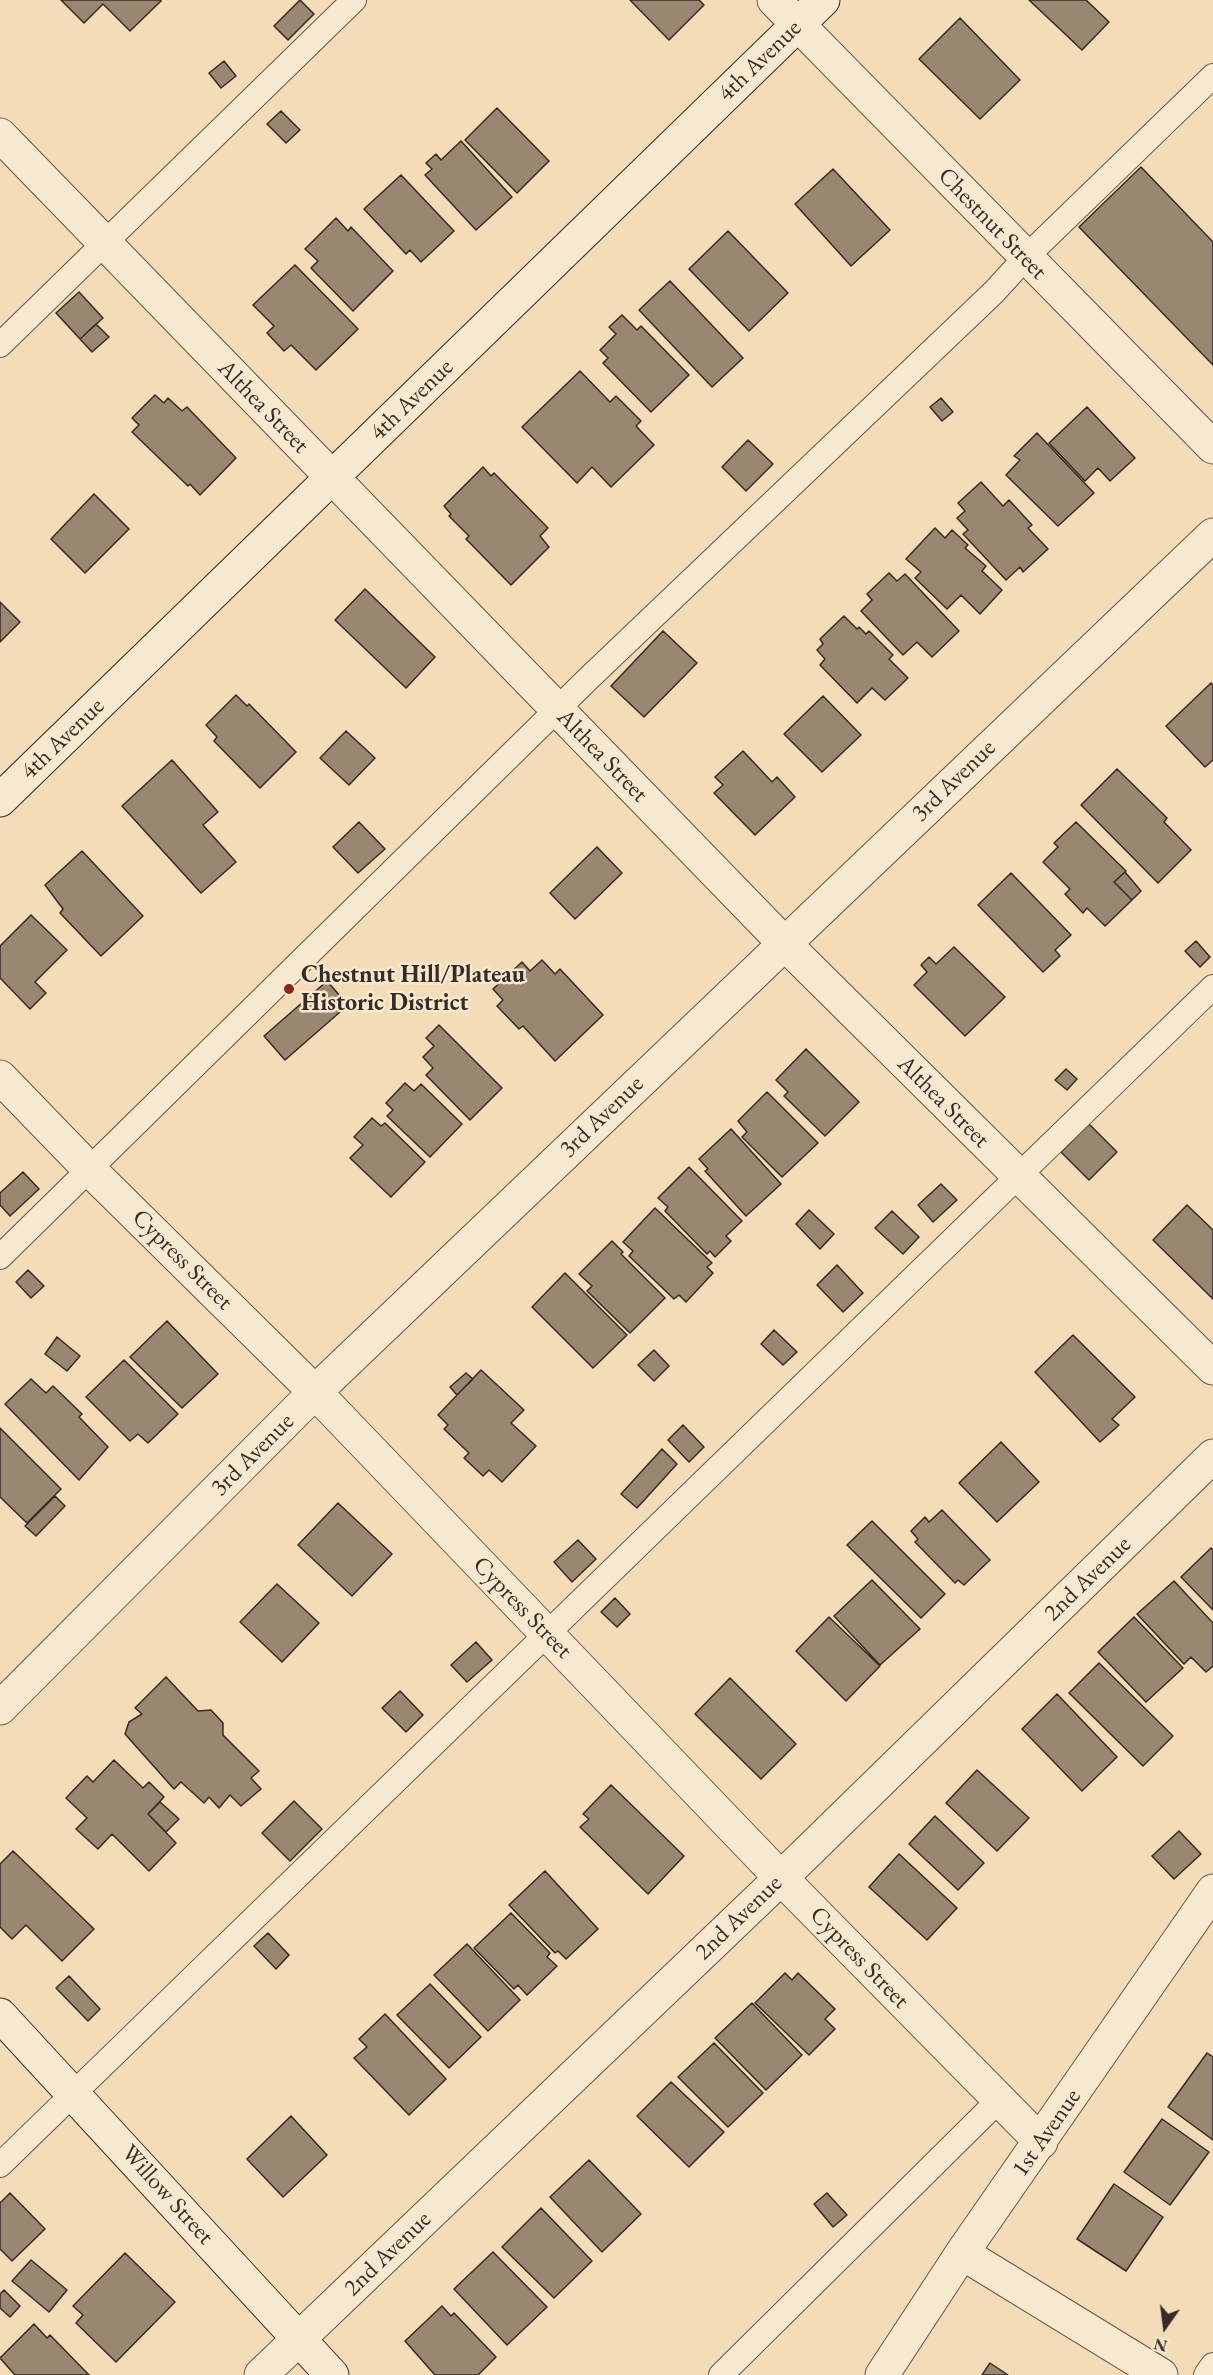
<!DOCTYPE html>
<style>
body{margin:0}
#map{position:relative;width:1213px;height:2375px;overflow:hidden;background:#f3dcb7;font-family:"EB Garamond",serif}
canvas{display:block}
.north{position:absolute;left:1135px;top:2297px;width:60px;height:60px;-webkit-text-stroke:4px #f7e8d0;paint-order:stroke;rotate:194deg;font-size:16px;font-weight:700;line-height:24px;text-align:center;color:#382a25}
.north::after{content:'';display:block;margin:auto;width:21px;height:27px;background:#382a25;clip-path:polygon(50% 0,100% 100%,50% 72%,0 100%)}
</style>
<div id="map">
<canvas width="1213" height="2375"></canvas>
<div class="north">N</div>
</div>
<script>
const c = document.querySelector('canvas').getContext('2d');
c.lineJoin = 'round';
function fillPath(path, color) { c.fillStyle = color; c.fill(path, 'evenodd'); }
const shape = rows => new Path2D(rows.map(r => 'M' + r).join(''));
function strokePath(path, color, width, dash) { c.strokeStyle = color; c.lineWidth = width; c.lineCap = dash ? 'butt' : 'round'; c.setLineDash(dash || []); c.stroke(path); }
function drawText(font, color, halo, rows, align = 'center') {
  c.font = font + ' "EB Garamond",serif'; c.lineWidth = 5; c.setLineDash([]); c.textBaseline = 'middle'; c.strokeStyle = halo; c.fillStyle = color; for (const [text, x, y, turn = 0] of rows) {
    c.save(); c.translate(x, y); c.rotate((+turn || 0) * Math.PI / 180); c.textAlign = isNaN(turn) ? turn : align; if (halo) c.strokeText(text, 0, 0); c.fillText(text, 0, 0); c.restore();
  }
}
const building = shape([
 [61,0,161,0,161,1,130,31,103,4,84,23,61,0],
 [300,0,314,14,288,40,274,26,300,0],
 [630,0,699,0,704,5,669,40,630,0],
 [1029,0,1086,0,1109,22,1082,50,1029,0],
 [960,18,1020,80,980,119,919,59,960,18],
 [224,61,236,76,221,88,209,73,224,61],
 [497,108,549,161,517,193,465,140,497,108],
 [281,111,300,130,286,143,267,124,281,111],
 [461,141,512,197,476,230,425,175,432,169,426,163,436,154,441,160,461,141],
 [1141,167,1213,242,1213,365,1079,227,1141,167],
 [833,169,890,230,851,266,795,204,833,169],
 [401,175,454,231,421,262,410,250,406,254,364,209,401,175],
 [336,218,348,231,351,227,393,271,353,311,311,268,318,261,305,249,336,218],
 [728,231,788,293,749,331,689,269,728,231],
 [295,265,358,329,316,370,291,345,284,351,267,333,274,326,253,305,295,265],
 [670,281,743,358,712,387,639,310,670,281],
 [79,292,103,318,80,339,56,313,79,292],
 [622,315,637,330,641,326,689,375,651,412,603,363,608,358,600,350,616,334,609,327,622,315],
 [96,324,109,337,92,352,80,339,96,324],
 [580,371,610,402,616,396,641,421,636,426,654,445,611,487,592,467,577,483,522,427,580,371],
 [155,395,164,403,168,398,182,411,187,407,236,458,200,495,190,484,188,486,132,432,139,425,132,418,155,395],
 [941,398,953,412,942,421,930,407,941,398],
 [1087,407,1135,458,1110,481,1098,468,1085,481,1049,443,1087,407],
 [1037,433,1094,493,1058,526,1006,475,1020,460,1014,456,1037,433],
 [748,440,773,464,746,491,722,467,748,440],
 [483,467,491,476,494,473,548,528,540,536,549,547,511,585,466,539,469,536,449,516,451,514,444,506,483,467],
 [981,482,1003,506,1009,500,1032,525,1028,528,1048,549,1023,572,1020,567,1006,580,963,534,968,530,957,518,965,511,958,503,981,482],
 [94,494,129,529,85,573,51,539,94,494],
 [935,528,945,538,952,530,968,545,965,548,986,566,982,571,1002,590,980,614,961,595,947,609,915,578,921,572,906,559,935,528],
 [889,573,897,581,905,574,959,631,932,657,917,642,903,655,861,611,872,600,867,594,889,573],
 [365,589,435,657,406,688,335,620,365,589],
 [0,602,20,622,0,642,0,602],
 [844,616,857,629,859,627,866,634,869,631,893,655,889,659,908,678,885,700,872,688,857,703,820,665,825,659,817,650,823,644,820,639,844,616],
 [663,631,697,663,644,717,611,686,663,631],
 [1211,683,1213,685,1213,760,1205,767,1166,726,1211,683],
 [236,695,247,706,249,704,296,752,260,788,214,741,217,737,206,725,236,695],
 [823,696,861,735,822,772,784,734,823,696],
 [346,731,375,758,349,785,320,758,346,731],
 [743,751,772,782,777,777,795,797,755,835,714,793,723,785,715,777,743,751],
 [172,760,218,812,203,825,236,862,201,893,122,806,172,760],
 [1117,769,1167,818,1164,822,1191,850,1158,883,1081,805,1117,769],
 [359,822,385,849,358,873,333,847,359,822],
 [1076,822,1126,871,1114,882,1132,900,1105,926,1087,908,1083,913,1065,894,1070,889,1043,862,1058,847,1054,843,1076,822],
 [597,847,622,873,575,919,550,893,597,847],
 [82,851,143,916,101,956,60,913,63,909,45,885,82,851],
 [1125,872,1141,891,1132,900,1114,882,1125,872],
 [1011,873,1071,935,1055,950,1060,956,1043,972,978,905,1011,873],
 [31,915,67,950,35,982,46,993,30,1009,0,978,0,946,31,915],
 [1196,941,1210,957,1200,967,1185,951,1196,941],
 [954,947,1005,997,965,1036,914,985,927,972,921,965,929,957,936,964,954,947],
 [542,960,555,974,560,969,603,1015,555,1061,523,1026,519,1029,497,1006,503,1000,493,989,522,962,530,971,542,960],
 [327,981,348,1005,285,1060,264,1036,327,981],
 [439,1025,502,1088,470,1120,426,1075,433,1068,423,1057,434,1046,426,1038,439,1025],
 [806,1049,859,1102,825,1136,784,1096,788,1092,776,1080,806,1049],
 [1066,1069,1077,1079,1067,1090,1055,1080,1066,1069],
 [405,1083,414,1091,421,1084,462,1124,430,1157,387,1116,393,1110,386,1103,405,1083],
 [767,1092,818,1143,782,1177,742,1137,747,1132,738,1121,767,1092],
 [372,1118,381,1126,385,1123,425,1162,391,1197,350,1158,363,1145,354,1137,372,1118],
 [1089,1124,1117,1152,1089,1180,1061,1152,1089,1124],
 [731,1129,781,1184,746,1216,705,1171,708,1169,699,1159,731,1129],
 [689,1167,742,1221,726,1236,731,1241,715,1257,710,1251,707,1254,665,1211,668,1207,658,1198,689,1167],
 [23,1172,39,1189,10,1216,0,1205,0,1193,23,1172],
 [941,1184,957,1200,933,1222,918,1205,941,1184],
 [1187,1205,1213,1230,1213,1299,1153,1240,1187,1205],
 [655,1208,712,1263,707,1267,713,1273,686,1302,679,1295,674,1299,629,1256,633,1251,623,1242,655,1208],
 [809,1210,834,1234,820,1249,796,1224,809,1210],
 [892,1211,919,1237,903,1254,875,1228,892,1211],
 [612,1241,623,1252,621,1254,665,1298,630,1333,587,1291,592,1286,579,1274,612,1241],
 [837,1265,863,1293,843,1312,817,1285,837,1265],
 [28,1270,44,1286,31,1298,16,1282,28,1270],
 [565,1273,627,1335,593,1368,532,1307,565,1273],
 [167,1321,218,1374,182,1408,130,1357,167,1321],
 [774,1330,797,1352,783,1365,761,1344,774,1330],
 [1073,1335,1135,1397,1112,1419,1119,1425,1100,1442,1035,1372,1073,1335],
 [57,1337,80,1356,67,1371,45,1354,57,1337],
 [654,1350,669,1366,654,1381,638,1365,654,1350],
 [124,1360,178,1414,148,1443,138,1434,130,1441,86,1397,124,1360],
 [481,1370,524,1410,511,1423,536,1446,502,1482,489,1470,483,1476,464,1458,469,1453,444,1429,448,1425,438,1415,481,1370],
 [466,1373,473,1379,457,1395,450,1387,466,1373],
 [31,1379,46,1393,53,1386,82,1414,79,1417,108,1447,79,1480,5,1404,31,1379],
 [683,1425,704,1447,689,1462,668,1440,683,1425],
 [0,1428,61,1489,27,1523,0,1497,0,1428],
 [1001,1442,1039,1482,997,1522,959,1483,1001,1442],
 [662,1449,677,1464,637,1508,621,1494,662,1449],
 [55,1496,65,1506,36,1536,25,1526,55,1496],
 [338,1503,392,1554,352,1596,298,1545,338,1503],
 [942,1510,990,1560,964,1585,958,1580,955,1583,915,1542,918,1539,911,1531,925,1517,929,1522,942,1510],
 [872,1521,945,1594,921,1618,847,1545,872,1521],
 [578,1540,596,1559,572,1582,554,1562,578,1540],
 [1211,1548,1213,1550,1213,1610,1181,1577,1211,1548],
 [872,1580,920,1629,880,1665,834,1616,872,1580],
 [1174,1581,1213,1623,1213,1666,1206,1672,1191,1657,1184,1664,1137,1614,1174,1581],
 [277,1584,319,1623,282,1662,240,1622,277,1584],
 [615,1598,630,1614,617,1627,601,1612,615,1598],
 [829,1617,880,1666,846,1701,796,1651,829,1617],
 [1134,1617,1183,1668,1146,1702,1098,1652,1134,1617],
 [476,1642,492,1660,467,1682,451,1665,476,1642],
 [1099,1663,1173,1736,1143,1766,1069,1693,1099,1663],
 [166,1677,198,1711,211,1710,223,1723,223,1735,259,1771,251,1778,261,1789,241,1806,230,1795,219,1808,209,1797,204,1803,181,1782,174,1789,125,1734,129,1722,142,1714,135,1708,166,1677],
 [730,1678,796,1744,761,1779,695,1714,730,1678],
 [400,1691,423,1715,406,1732,382,1708,400,1691],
 [1057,1694,1117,1757,1082,1791,1022,1729,1057,1694],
 [114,1760,143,1788,149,1782,164,1797,148,1814,176,1843,149,1871,112,1834,98,1849,76,1829,87,1818,66,1798,87,1776,93,1782,114,1760],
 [977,1770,1029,1818,997,1851,946,1803,977,1770],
 [611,1785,684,1856,648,1894,580,1827,589,1819,583,1814,611,1785],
 [294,1801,322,1829,290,1861,262,1833,294,1801],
 [160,1802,179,1819,166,1832,148,1814,160,1802],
 [935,1816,984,1863,958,1890,909,1844,935,1816],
 [1179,1831,1201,1854,1174,1879,1152,1856,1179,1831],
 [13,1851,94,1929,62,1961,26,1925,12,1939,0,1927,0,1864,13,1851],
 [899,1854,957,1908,927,1940,869,1887,899,1854],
 [545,1871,598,1929,566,1959,558,1951,555,1953,509,1905,545,1871],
 [511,1913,550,1953,547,1957,557,1966,527,1995,518,1985,514,1989,474,1948,511,1913],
 [268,1933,289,1955,276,1969,254,1946,268,1933],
 [467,1944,520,2000,488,2031,434,1975,467,1944],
 [785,1973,792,1980,798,1973,835,2009,825,2019,835,2029,809,2055,755,2003,785,1973],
 [69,1976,100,2009,88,2021,56,1988,69,1976],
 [430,1984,481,2037,449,2068,397,2015,430,1984],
 [752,2003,802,2055,766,2090,715,2038,752,2003],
 [385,2014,446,2079,409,2115,354,2058,367,2047,359,2039,385,2014],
 [714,2043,763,2093,728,2127,678,2077,714,2043],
 [1207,2053,1213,2057,1213,2140,1168,2107,1207,2053],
 [671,2082,724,2132,689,2167,637,2116,671,2082],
 [291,2116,327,2155,283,2197,247,2159,291,2116],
 [1162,2119,1209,2152,1170,2205,1124,2172,1162,2119],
 [589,2160,641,2214,602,2252,550,2197,589,2160],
 [1114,2184,1163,2217,1126,2271,1077,2239,1114,2184],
 [10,2193,45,2229,12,2261,0,2249,0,2203,10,2193],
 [827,2193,847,2215,833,2227,814,2204,827,2193],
 [541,2208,592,2261,554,2298,502,2247,541,2208],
 [493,2252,547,2307,507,2345,454,2289,493,2252],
 [125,2253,175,2302,116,2362,76,2323,83,2315,73,2306,125,2253],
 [31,2260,67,2290,49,2312,12,2281,31,2260],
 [4,2290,20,2306,10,2317,0,2308,0,2294,4,2290],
 [442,2306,451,2316,454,2313,496,2357,478,2375,435,2375,405,2341,442,2306],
 [34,2324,47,2338,50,2335,89,2375,15,2375,0,2358,34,2324],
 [990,2363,1008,2375,982,2375,990,2363]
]);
fillPath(building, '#998771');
strokePath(building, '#382a25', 1.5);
const lane = shape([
 [0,345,354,0],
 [0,1257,589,678,994,292,1025,258,1213,76],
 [0,2165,1213,987],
 [721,2375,999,2100],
 [1206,2375,1213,2365]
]);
const street = shape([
 [774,0,1213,447],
 [0,135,784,943,1213,1368],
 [0,1077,90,1170,315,1392,781,1878,1041,2142],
 [0,1708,315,1392,1213,535],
 [962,2253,1161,2375],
 [261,2375,781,1878,1213,1456],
 [882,2375,962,2253,1213,1891]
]);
const secondary = shape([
 [0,800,823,0],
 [0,2015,332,2375]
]);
strokePath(lane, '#67564a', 26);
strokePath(street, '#67564a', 35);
strokePath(secondary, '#382a25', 35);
strokePath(lane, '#f7e8d0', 24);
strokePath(street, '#f7e8d0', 33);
strokePath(secondary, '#f7e8d0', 33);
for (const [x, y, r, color] of [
 [289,989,6,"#8f2418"]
]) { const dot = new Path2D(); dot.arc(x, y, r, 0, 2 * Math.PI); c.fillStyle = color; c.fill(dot); strokePath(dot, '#f7e8d0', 2); }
drawText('24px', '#382a25', '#f7e8d0', [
 ["4th Avenue",760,61,-44],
 ["Chestnut Street",992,224,46],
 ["4th Avenue",412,400,-44],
 ["Althea Street",263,407,46],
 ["4th Avenue",63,739,-44],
 ["Althea Street",602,756,46],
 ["3rd Avenue",954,781,-44],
 ["Althea Street",943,1102,45],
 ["3rd Avenue",602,1117,-44],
 ["Cypress Street",182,1260,45],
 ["3rd Avenue",253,1455,-45],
 ["2nd Avenue",1088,1579,-44],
 ["Cypress Street",522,1608,46],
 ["2nd Avenue",739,1918,-44],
 ["Cypress Street",859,1958,46],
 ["1st Avenue",1047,2133,-55],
 ["Willow Street",167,2195,48],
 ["2nd Avenue",388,2254,-44]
]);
drawText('bold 24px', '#382a25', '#f7e8d0', [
 ["Chestnut Hill/Plateau",301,975],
 ["Historic District",301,1003]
], 'left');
</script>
